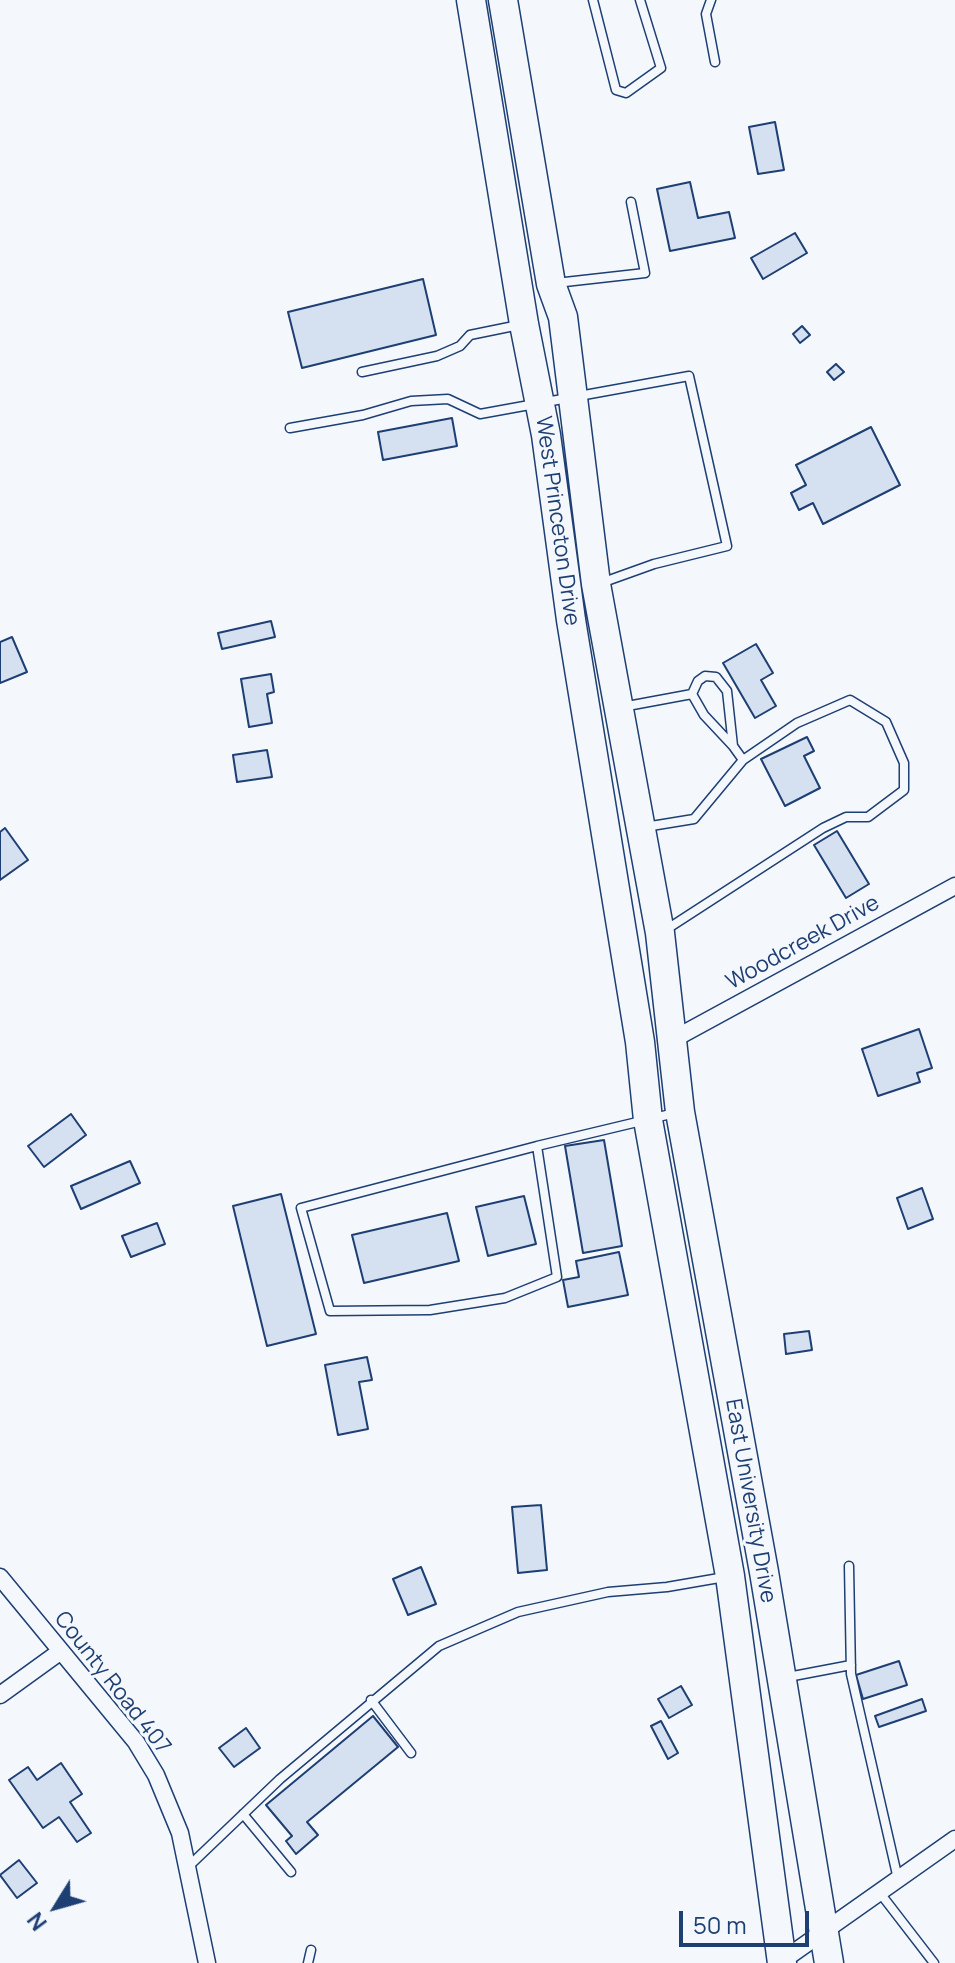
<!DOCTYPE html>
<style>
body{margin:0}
#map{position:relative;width:955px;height:1963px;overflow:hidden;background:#f4f7fb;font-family:Manrope,sans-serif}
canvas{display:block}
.north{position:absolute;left:16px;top:1867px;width:80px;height:80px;-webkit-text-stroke:6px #f4f7fb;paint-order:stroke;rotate:233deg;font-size:22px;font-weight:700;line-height:32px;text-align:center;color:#1d3f73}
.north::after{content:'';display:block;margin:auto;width:28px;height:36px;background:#1d3f73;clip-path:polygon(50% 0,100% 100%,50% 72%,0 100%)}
.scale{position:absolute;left:679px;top:1911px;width:130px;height:36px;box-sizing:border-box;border:4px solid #1d3f73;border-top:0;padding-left:10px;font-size:24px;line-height:28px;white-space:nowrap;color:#1d3f73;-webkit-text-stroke:6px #f4f7fb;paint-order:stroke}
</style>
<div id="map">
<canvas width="955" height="1963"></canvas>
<div class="north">N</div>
<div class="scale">50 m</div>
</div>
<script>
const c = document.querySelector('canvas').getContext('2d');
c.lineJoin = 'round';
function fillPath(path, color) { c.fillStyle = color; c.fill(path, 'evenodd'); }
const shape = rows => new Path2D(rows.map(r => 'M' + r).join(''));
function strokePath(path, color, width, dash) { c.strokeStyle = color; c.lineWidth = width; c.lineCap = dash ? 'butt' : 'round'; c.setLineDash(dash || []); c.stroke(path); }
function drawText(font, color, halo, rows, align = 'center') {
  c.font = font + ' Manrope,sans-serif'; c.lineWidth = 6; c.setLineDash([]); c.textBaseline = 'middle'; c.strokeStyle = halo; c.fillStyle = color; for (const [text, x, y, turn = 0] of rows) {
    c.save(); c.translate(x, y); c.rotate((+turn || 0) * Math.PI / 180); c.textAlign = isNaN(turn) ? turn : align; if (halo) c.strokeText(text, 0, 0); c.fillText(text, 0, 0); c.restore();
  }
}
const building = shape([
 [775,122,784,170,758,174,749,127,775,122],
 [690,182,698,218,729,212,735,238,670,251,657,189,690,182],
 [795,233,807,253,763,279,751,258,795,233],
 [423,279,436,335,302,368,288,312,423,279],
 [802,326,810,335,800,343,793,334,802,326],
 [836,364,844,372,834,380,827,372,836,364],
 [452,418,457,446,383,460,378,432,452,418],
 [871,427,900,485,823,524,813,503,799,510,791,493,806,485,796,465,871,427],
 [271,621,275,637,222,649,218,633,271,621],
 [12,637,27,672,0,683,0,642,12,637],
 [756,644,773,673,761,680,776,706,755,718,723,663,756,644],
 [271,674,274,692,267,694,272,723,249,727,241,679,271,674],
 [807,737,814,751,804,756,820,788,785,806,761,759,807,737],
 [267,750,272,777,237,782,233,755,267,750],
 [5,828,28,860,0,880,0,832,5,828],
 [837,831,869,884,846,898,814,845,837,831],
 [919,1029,932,1068,917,1073,920,1082,878,1096,862,1049,919,1029],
 [71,1114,86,1135,44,1167,28,1146,71,1114],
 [604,1140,622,1246,583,1253,565,1146,604,1140],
 [130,1161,140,1183,81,1209,71,1186,130,1161],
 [922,1188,933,1219,908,1229,897,1198,922,1188],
 [281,1194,316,1334,267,1346,233,1206,281,1194],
 [524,1196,536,1244,488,1256,476,1207,524,1196],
 [447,1213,459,1261,364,1283,352,1235,447,1213],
 [157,1223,165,1244,131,1257,122,1236,157,1223],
 [619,1252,628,1295,568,1307,563,1280,579,1277,576,1261,619,1252],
 [809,1331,812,1350,786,1354,784,1334,809,1331],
 [367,1357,372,1380,359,1382,368,1429,338,1435,325,1365,367,1357],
 [541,1505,547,1570,518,1573,512,1507,541,1505],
 [421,1567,436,1604,408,1615,393,1579,421,1567],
 [899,1661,907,1685,863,1699,856,1675,899,1661],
 [681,1686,692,1705,669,1718,658,1699,681,1686],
 [922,1699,926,1711,879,1727,875,1716,922,1699],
 [373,1716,398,1747,307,1822,318,1835,296,1854,286,1841,292,1836,266,1805,373,1716],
 [661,1721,678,1753,668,1759,651,1726,661,1721],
 [246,1728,260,1748,234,1767,219,1748,246,1728],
 [61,1763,82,1794,70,1802,91,1833,77,1842,59,1817,43,1828,9,1780,28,1767,37,1780,61,1763],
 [19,1860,37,1883,17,1898,0,1875,19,1860]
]);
fillPath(building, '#d5e0f0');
strokePath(building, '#1d3f73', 2);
const lane = shape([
 [593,0,616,90,626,93,661,68,640,0],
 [711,0,706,14,715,62],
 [556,283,645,273,631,202],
 [362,372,437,356,460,346,470,335,519,325],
 [290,428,363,415,411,401,448,399,480,414,689,376,727,546,654,564,601,583],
 [692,694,704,715,733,746],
 [622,707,692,694,698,681,705,676,716,677,727,691,733,746,743,760],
 [645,827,694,819,743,760,797,723,850,700,886,722,904,763,904,790,868,817,846,817,823,828,664,931],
 [537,1146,557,1277,505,1298,430,1310,330,1311,301,1208,537,1146,675,1113],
 [849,1566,851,1674,898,1879],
 [788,1677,851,1665],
 [371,1700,411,1753],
 [243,1814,291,1872],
 [189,1866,280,1779,439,1646,518,1612,608,1592,667,1587,725,1577],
 [880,1893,934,1963],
 [308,1963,311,1950]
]);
const street = shape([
 [672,1040,955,886],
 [0,1577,136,1742,156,1775,180,1833,207,1963],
 [0,1695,61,1651],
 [779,1963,955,1839]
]);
const highway = shape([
 [471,0,524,324,546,435,571,620,640,1042,648,1120,730,1576,782,1963],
 [503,0,551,284,563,317,596,584,660,933,680,1112,764,1572,829,1963]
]);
strokePath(lane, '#1d3f73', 11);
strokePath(street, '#1d3f73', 19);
strokePath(highway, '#1d3f73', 31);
strokePath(lane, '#f4f7fb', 8);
strokePath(street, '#f4f7fb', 16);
strokePath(highway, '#f4f7fb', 28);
drawText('22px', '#1d3f73', '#f4f7fb', [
 ["West Princeton Drive",557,521,82],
 ["Woodcreek Drive",803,943,-29],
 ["East University Drive",750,1501,80],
 ["County Road 407",112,1683,52]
]);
</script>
